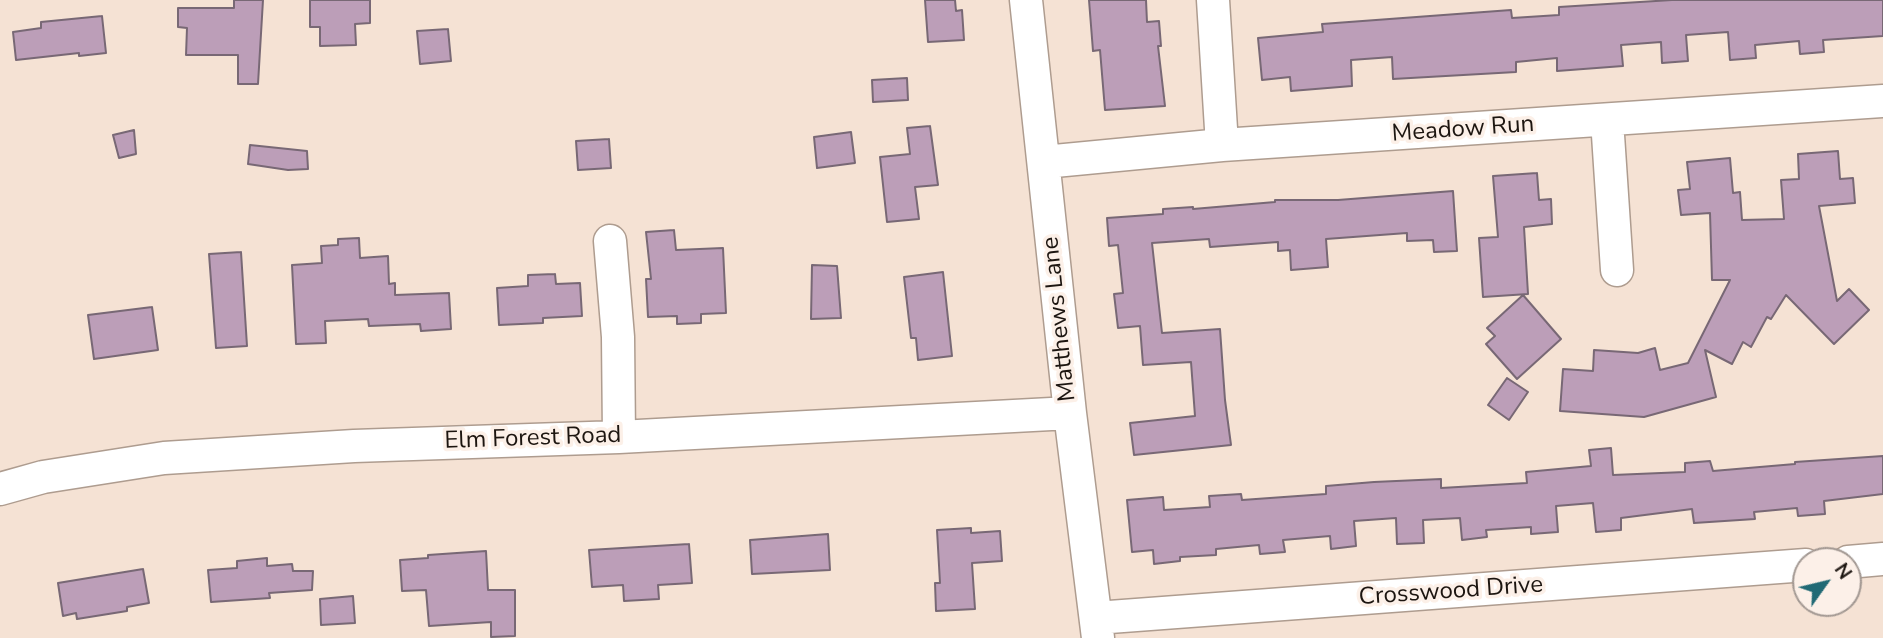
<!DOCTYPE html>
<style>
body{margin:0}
#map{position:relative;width:1883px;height:638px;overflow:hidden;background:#f5e2d4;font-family:"Nunito Sans",sans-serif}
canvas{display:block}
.north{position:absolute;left:1792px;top:547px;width:70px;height:70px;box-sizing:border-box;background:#fcf0e8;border:2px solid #a29892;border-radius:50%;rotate:56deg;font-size:19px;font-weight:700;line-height:28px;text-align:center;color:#1c1510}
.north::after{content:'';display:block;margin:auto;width:24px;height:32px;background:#216a75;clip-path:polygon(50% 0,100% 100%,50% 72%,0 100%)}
</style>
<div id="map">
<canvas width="1883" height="638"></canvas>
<div class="north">N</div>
</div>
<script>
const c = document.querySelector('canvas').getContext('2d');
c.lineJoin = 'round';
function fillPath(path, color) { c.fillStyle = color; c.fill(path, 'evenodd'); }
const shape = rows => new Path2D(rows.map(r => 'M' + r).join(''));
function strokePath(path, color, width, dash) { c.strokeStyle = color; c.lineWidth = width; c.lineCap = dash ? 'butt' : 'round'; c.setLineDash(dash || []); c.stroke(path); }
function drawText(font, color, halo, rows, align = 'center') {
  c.font = font + ' "Nunito Sans",sans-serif'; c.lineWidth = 7; c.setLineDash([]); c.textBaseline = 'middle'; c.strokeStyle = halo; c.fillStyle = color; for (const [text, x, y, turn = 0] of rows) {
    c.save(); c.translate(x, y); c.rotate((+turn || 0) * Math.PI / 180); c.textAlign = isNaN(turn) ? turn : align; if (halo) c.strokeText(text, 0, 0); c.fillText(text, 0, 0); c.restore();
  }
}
const building = shape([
 [234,0,263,0,258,84,238,84,238,55,186,55,187,28,178,27,178,8,234,8,234,0],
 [310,0,370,0,370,23,355,24,356,45,320,46,320,27,310,27,310,0],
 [925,0,955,0,956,11,962,10,964,40,928,42,925,0],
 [1089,0,1146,0,1147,22,1159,21,1161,46,1158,46,1165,106,1105,110,1100,50,1093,51,1089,0],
 [1672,0,1883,0,1883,36,1823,40,1824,52,1800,54,1799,41,1755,45,1756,58,1730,60,1728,32,1686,35,1688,61,1662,63,1661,42,1621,45,1623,66,1557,71,1557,58,1516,62,1516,72,1393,79,1392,57,1351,60,1352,86,1291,91,1290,77,1262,80,1258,38,1323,32,1322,24,1511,10,1512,18,1559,15,1559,7,1672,0],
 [102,16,106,53,79,56,79,53,16,60,13,32,41,28,41,22,102,16],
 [448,29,451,61,420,64,417,31,448,29],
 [907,78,908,100,873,102,872,80,907,78],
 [930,126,938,185,915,187,919,219,887,222,880,157,910,154,907,128,930,126],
 [134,130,136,154,119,158,113,135,134,130],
 [851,132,855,163,817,168,814,137,851,132],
 [609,139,611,168,578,170,576,141,609,139],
 [250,145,307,151,308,169,288,170,248,164,250,145],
 [1838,151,1840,179,1853,178,1855,203,1819,206,1837,301,1849,289,1869,310,1834,344,1786,295,1771,319,1767,317,1751,347,1743,342,1732,364,1705,350,1716,397,1644,417,1560,411,1563,369,1593,371,1594,350,1638,353,1655,348,1660,370,1688,363,1730,280,1712,280,1710,213,1681,215,1678,190,1690,189,1687,162,1730,158,1733,193,1740,192,1742,220,1784,219,1781,180,1799,179,1798,154,1838,151],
 [1537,173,1539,200,1551,199,1552,224,1524,227,1528,294,1483,297,1479,238,1498,237,1493,176,1537,173],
 [1453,191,1457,251,1434,252,1433,240,1407,241,1407,233,1326,239,1328,267,1291,270,1290,250,1278,251,1278,242,1210,247,1209,239,1152,243,1162,333,1220,329,1225,400,1231,445,1134,455,1130,423,1195,416,1191,362,1143,365,1140,326,1118,328,1114,294,1123,293,1118,245,1109,246,1107,218,1163,214,1163,209,1193,207,1193,209,1275,202,1275,200,1338,200,1453,191],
 [674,230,676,250,723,248,726,313,701,314,701,323,677,324,677,316,648,317,646,279,651,279,646,232,674,230],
 [359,238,360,258,388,256,389,284,395,283,395,295,449,293,451,329,421,331,420,324,369,326,368,319,325,321,326,343,296,344,292,265,322,263,321,246,338,245,338,239,359,238],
 [241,252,247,346,216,348,209,254,241,252],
 [812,265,837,266,841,318,811,319,812,265],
 [943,272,952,356,918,360,916,338,911,338,904,277,943,272],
 [555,274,556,284,580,283,582,316,543,318,543,323,499,325,497,288,528,286,528,275,555,274],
 [1523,295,1561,339,1517,379,1486,344,1495,336,1487,328,1523,295],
 [152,307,158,350,94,359,88,315,152,307],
 [1507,378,1528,392,1509,420,1488,405,1507,378],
 [1611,448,1613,475,1685,472,1685,463,1710,461,1713,471,1795,464,1795,462,1883,456,1883,494,1824,501,1825,514,1798,516,1797,508,1754,512,1755,519,1694,523,1692,509,1621,518,1621,530,1596,532,1593,503,1556,506,1558,532,1531,534,1531,527,1486,530,1487,537,1462,540,1460,518,1423,520,1424,543,1397,544,1396,518,1354,521,1356,546,1331,549,1330,536,1283,540,1285,552,1260,554,1259,545,1216,549,1216,555,1180,557,1180,561,1154,564,1153,550,1132,552,1127,500,1163,497,1164,510,1210,507,1209,496,1241,494,1242,500,1326,494,1326,486,1374,482,1441,479,1441,488,1527,483,1526,472,1591,466,1589,450,1611,448],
 [971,528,971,533,1000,531,1002,561,972,563,975,609,936,611,935,583,940,583,937,530,971,528],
 [828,534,830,570,752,574,750,540,828,534],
 [689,544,692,583,658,585,659,599,624,601,623,585,592,587,589,550,689,544],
 [486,551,488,590,515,590,515,636,491,637,491,622,429,626,426,590,402,591,400,560,428,558,428,555,486,551],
 [267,558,267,566,292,564,293,571,313,571,312,590,269,593,270,598,211,602,208,570,237,568,237,561,267,558],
 [143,569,149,603,127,607,127,611,77,619,76,613,63,616,58,583,143,569],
 [353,596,355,623,321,625,320,599,353,596]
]);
fillPath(building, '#bc9eb8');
strokePath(building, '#786875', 2);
const minor = shape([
 [1026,0,1070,413,1098,638],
 [1213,0,1222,145],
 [1607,120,1617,270],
 [1044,162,1222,145,1883,101],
 [610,241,618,337,619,437],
 [0,489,43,477,164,458,354,446,619,437,1070,413],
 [1848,562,1883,559],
 [1096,618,1806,565]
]);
strokePath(minor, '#ae9c8f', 35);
strokePath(minor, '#fff', 32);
drawText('24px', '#1c1510', '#fcf0e8', [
 ["Meadow Run",1463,130,-4],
 ["Matthews Lane",1060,319,-96],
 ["Elm Forest Road",533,439,-2],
 ["Crosswood Drive",1451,592,-4]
]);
</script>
